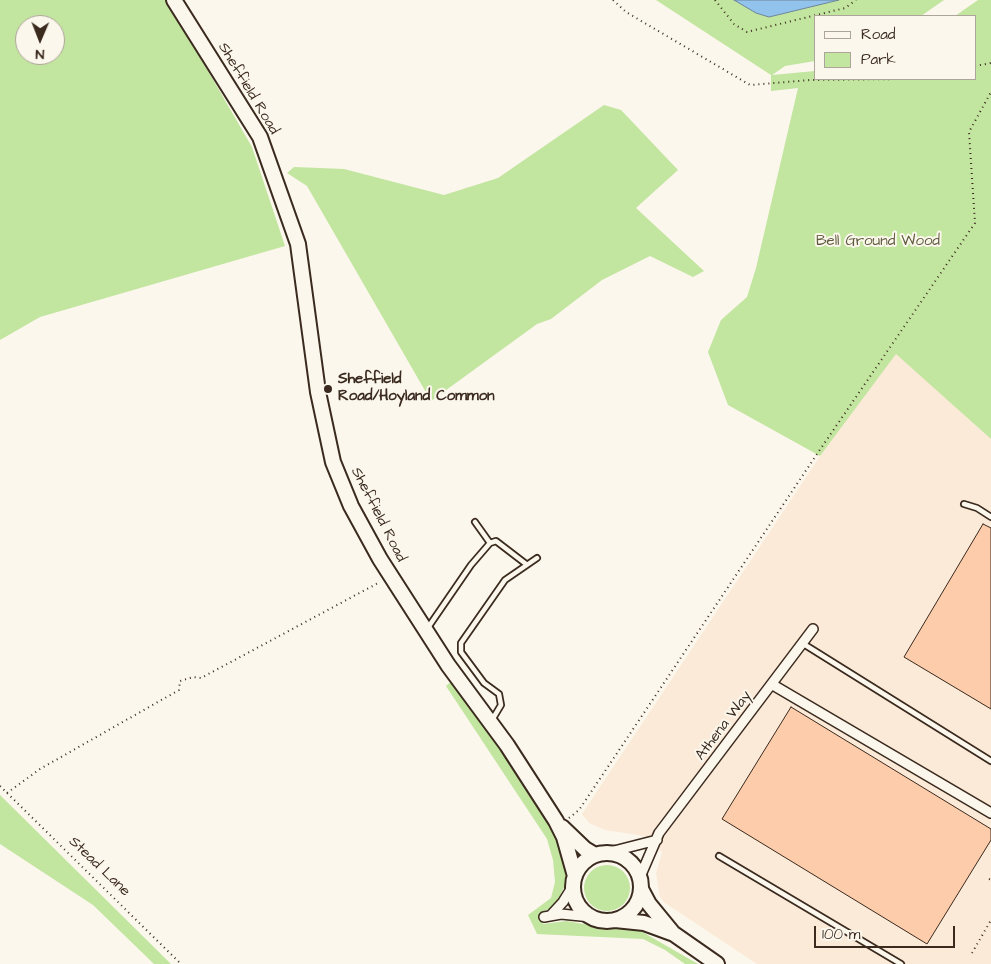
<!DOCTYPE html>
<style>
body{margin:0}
#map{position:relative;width:991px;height:964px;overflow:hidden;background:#fbf7ec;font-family:"Architects Daughter",sans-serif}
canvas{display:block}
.legend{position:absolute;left:814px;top:15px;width:162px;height:65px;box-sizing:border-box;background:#fbf7ec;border:1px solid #aea59a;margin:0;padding:6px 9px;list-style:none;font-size:15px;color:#3b2a1e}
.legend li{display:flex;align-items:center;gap:10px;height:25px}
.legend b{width:25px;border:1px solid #aea59a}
.north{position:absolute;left:15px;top:15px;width:50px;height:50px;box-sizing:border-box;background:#fbf7ec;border:1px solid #aea59a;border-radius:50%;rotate:181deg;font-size:14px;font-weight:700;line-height:20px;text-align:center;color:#3b2a1e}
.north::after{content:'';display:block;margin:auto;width:18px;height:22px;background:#3b2a1e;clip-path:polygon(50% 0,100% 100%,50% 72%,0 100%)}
.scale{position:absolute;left:814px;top:926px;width:141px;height:22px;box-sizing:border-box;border:2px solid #3b2a1e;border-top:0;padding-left:6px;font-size:15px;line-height:18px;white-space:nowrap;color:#3b2a1e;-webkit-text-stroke:4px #fbf7ec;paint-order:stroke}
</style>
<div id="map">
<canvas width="991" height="964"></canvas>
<ul class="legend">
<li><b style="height:6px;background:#fbf7ec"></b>Road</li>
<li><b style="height:14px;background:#c2e59f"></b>Park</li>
</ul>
<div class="north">N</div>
<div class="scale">100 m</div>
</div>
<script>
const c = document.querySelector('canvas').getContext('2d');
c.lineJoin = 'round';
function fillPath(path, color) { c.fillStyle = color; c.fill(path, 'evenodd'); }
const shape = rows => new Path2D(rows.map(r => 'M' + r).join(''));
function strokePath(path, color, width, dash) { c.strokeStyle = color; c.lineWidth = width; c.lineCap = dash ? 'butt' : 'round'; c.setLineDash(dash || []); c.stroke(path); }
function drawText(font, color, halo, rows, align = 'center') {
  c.font = font + ' "Architects Daughter",sans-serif'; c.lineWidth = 4; c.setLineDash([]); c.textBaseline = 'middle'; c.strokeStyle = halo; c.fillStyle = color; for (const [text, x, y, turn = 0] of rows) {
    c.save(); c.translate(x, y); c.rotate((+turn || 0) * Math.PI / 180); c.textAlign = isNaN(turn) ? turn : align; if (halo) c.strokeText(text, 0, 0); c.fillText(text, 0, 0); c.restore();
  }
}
fillPath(shape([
 [896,353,991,439,991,964,757,964,665,903,660,897,656,874,662,852,644,836,605,830,589,823,582,814,820,456]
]), '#fbead8');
fillPath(shape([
 [0,0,167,0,252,147,285,246,40,317,0,340],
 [25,25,55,25,55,55,25,55],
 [656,0,944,0,921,16,815,16,815,61,785,66,772,75,815,71,815,79,975,79,975,16,955,16,978,0,991,0,991,439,896,354,820,456,728,405,708,352,721,320,747,297,756,268,798,88,771,91,771,75],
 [604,105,621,110,678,170,636,208,704,271,693,277,650,256,602,280,551,319,537,324,431,401,307,186,287,173,294,167,344,169,444,195,498,178],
 [453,680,556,827,567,871,567,881,557,902,549,909,539,913,543,924,567,921,594,926,639,927,639,930,698,964,685,964,665,950,643,939,537,934,528,915,551,898,555,882,553,860,547,839,446,686],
 [0,795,171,964,154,964,93,905,0,844],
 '584 888a23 23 0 1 1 46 0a23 23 0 1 1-46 0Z'
]), '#c2e59f');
const water = shape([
 [734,0,839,0,769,17,756,13,734,0]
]);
fillPath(water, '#91c3ed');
strokePath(water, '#6f869a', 1);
const building = shape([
 [983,524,991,528,991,709,904,657,983,524],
 [791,707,991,829,991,840,927,944,722,819,791,707]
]);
fillPath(building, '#fcccab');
strokePath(building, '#3b2a1e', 1);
const service = shape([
 [964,504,977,508,991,517],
 [475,522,490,543],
 [427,629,471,565,490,543,496,541,526,564],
 [802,643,991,761],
 [492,720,501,705,499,694,484,683,461,652,461,643,505,580,537,558],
 [719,856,901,964]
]);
const minor = shape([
 [773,685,991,813],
 [606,853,657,840],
 [640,877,659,833,813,629],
 [551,915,563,902,573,886],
 [544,917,561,914,591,917]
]);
const primary = shape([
 [174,0,260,137,298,244,318,392,333,462,351,506,380,559,448,665,507,745,556,821,564,837,575,876],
 [562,827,585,849,595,855],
 '573 887a34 34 0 1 1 68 0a34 34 0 1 1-68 0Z',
 [641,889,649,904,672,932],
 [615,920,644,923,674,934,717,964]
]);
strokePath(service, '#3b2a1e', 8);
strokePath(minor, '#3b2a1e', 12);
strokePath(primary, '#3b2a1e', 18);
strokePath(shape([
 [613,0,626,12,750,85,810,80,902,79],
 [715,0,734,24,747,32,845,8,856,0],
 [975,66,991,63],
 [0,786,181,964],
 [7,793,40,769,179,690,180,681,193,677,201,678,380,582],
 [569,818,579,810,817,454,975,223,969,132,991,92],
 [989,879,991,880],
 [972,953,991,920]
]), '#3b2a1e', 2, [1, 4]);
strokePath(service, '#fbf7ec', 4.5);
strokePath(minor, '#fbf7ec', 9);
strokePath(primary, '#fbf7ec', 14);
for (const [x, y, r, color] of [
 [328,389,5,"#3b2a1e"]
]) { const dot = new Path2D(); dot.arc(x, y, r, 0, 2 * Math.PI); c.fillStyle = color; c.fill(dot); strokePath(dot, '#fbf7ec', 2); }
drawText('15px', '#3b2a1e', '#fbf7ec', [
 ["Sheffield Road",248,89,59],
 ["Sheffield Road",378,515,63],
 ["Athena Way",724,726,-53],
 ["Stead Lane",99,867,44]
]);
drawText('15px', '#5d593e', '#fbf7ec', [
 ["Bell Ground Wood",878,242]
]);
drawText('bold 15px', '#3b2a1e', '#fbf7ec', [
 ["Sheffield",338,380],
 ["Road/Hoyland Common",338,397]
], 'left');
</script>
